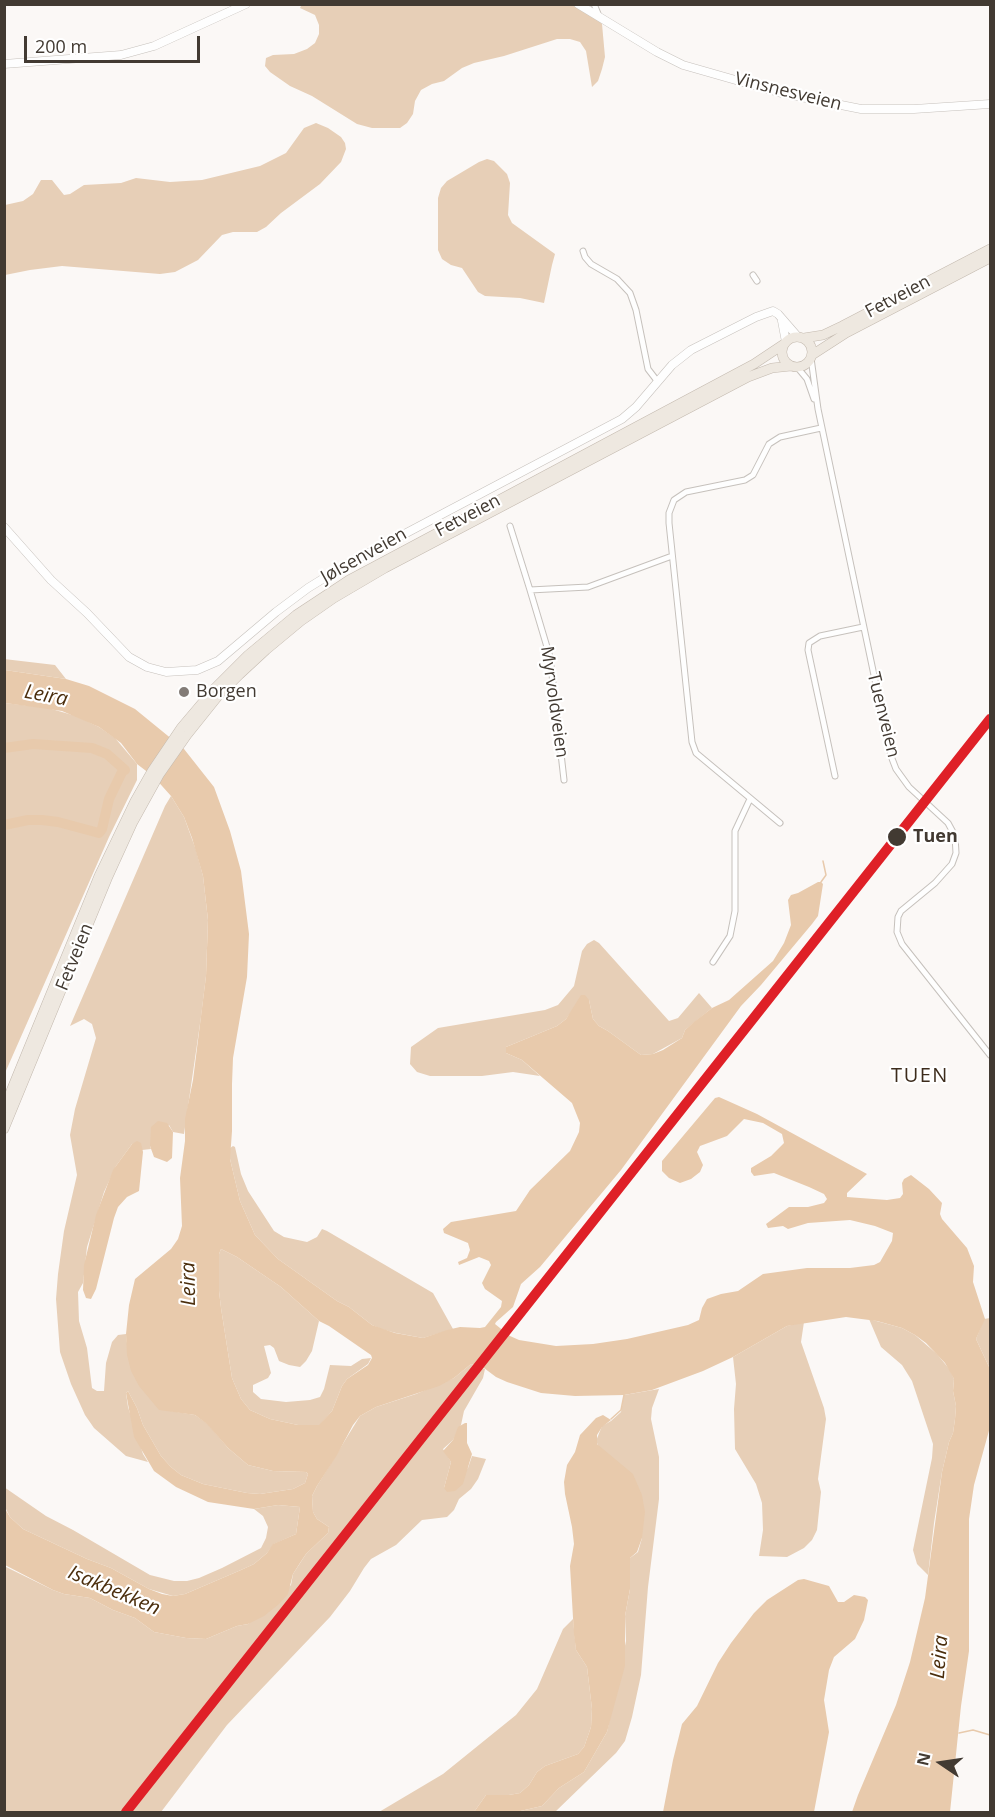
<!DOCTYPE html>
<meta charset="utf-8">
<style>
body{margin:0}
#map{position:relative;width:995px;height:1817px;overflow:hidden;background:#fbf8f6;font-family:"Open Sans",sans-serif}
canvas{display:block}
.frame{position:absolute;inset:0;border:6px solid #423a32;pointer-events:none}
.north{position:absolute;left:911px;top:1733px;width:60px;height:60px;-webkit-text-stroke:4px #fff;paint-order:stroke;rotate:283deg;font-size:16px;font-weight:700;line-height:24px;text-align:center;color:#423a32}
.north::after{content:'';display:block;margin:auto;width:21px;height:27px;background:#423a32;clip-path:polygon(50% 0,100% 100%,50% 72%,0 100%)}
.scale{position:absolute;left:24px;top:36px;width:176px;height:27px;box-sizing:border-box;border:3px solid #423a32;border-top:0;padding-left:8px;font-size:18px;line-height:21px;white-space:nowrap;color:#423a32;-webkit-text-stroke:4px #fff;paint-order:stroke}
</style>
<div id="map">
<canvas width="995" height="1817"></canvas>
<div class="frame"></div>
<div class="north">N</div>
<div class="scale">200 m</div>
</div>
<script>
const c = document.querySelector('canvas').getContext('2d');
c.lineJoin = 'round';
function fillPath(path, color) { c.fillStyle = color; c.fill(path, 'evenodd'); }
const shape = rows => new Path2D(rows.map(r => 'M' + r).join(''));
function strokePath(path, color, width, dash) { c.strokeStyle = color; c.lineWidth = width; c.lineCap = dash ? 'butt' : 'round'; c.setLineDash(dash || []); c.stroke(path); }
function drawText(font, color, halo, rows, align = 'center') {
  c.font = font + ' "Open Sans",sans-serif'; c.lineWidth = 4.5; c.setLineDash([]); c.textBaseline = 'middle'; c.strokeStyle = halo; c.fillStyle = color; for (const [text, x, y, turn = 0] of rows) {
    c.save(); c.translate(x, y); c.rotate((+turn || 0) * Math.PI / 180); c.textAlign = isNaN(turn) ? turn : align; if (halo) c.strokeText(text, 0, 0); c.fillText(text, 0, 0); c.restore();
  }
}
fillPath(shape([
 [302,4,575,5,599,18,602,24,605,57,602,69,598,81,592,87,586,51,580,42,570,39,557,39,504,56,474,63,462,68,444,81,432,84,421,90,415,101,413,114,407,123,400,128,372,128,357,124,312,96,290,86,270,72,265,66,266,58,273,55,294,54,307,49,315,43,319,34,319,25,315,15,300,8],
 [316,123,328,128,341,137,345,143,346,149,341,162,320,184,281,213,266,227,257,232,233,232,222,235,198,260,175,272,160,274,62,266,30,270,5,275,5,205,23,201,33,194,41,180,52,180,64,195,70,194,84,185,121,183,136,178,170,182,202,180,260,166,286,153,304,128],
 [487,159,494,161,507,174,510,183,508,215,512,223,555,254,552,265,544,303,520,298,485,296,478,292,462,268,451,265,442,259,438,250,438,198,441,188,447,181,479,162],
 [4,659,55,665,66,679,5,670],
 [5,703,48,708,76,716,99,727,115,738,137,764,137,780,109,837,5,1073],
 [171,796,184,817,196,850,203,876,208,920,206,976,201,1017,184,1134,173,1132,169,1125,150,1146,151,1149,142,1150,140,1143,132,1144,116,1166,104,1192,87,1247,83,1283,78,1292,79,1321,87,1348,92,1388,97,1391,104,1391,106,1363,112,1342,118,1335,126,1334,127,1344,159,1409,195,1415,208,1424,228,1448,248,1465,273,1471,306,1472,308,1474,305,1483,293,1489,260,1494,247,1493,203,1484,181,1475,171,1467,161,1456,143,1425,137,1408,128,1391,126,1393,128,1407,143,1454,148,1462,126,1456,94,1428,85,1415,71,1384,60,1352,56,1299,58,1274,64,1231,77,1175,70,1135,75,1109,96,1038,92,1024,84,1019,70,1026,165,806],
 [594,940,599,943,669,1021,678,1018,699,993,712,1008,685,1030,682,1038,653,1054,641,1055,608,1031,599,1026,593,1019,589,1000,572,1011,566,1019,557,1026,506,1047,506,1053,522,1060,540,1076,513,1072,482,1076,430,1076,417,1072,410,1064,411,1047,438,1028,545,1010,558,1005,574,986,582,951,587,944],
 [233,1146,235,1147,241,1174,248,1191,274,1231,284,1237,307,1242,317,1237,322,1229,327,1231,433,1293,453,1329,423,1338,396,1333,381,1329,372,1325,349,1307,337,1301,278,1259,255,1235,240,1201,230,1159,230,1148],
 [221,1249,237,1257,281,1287,319,1321,312,1351,306,1361,300,1367,289,1365,279,1361,274,1348,270,1345,264,1346,271,1373,268,1378,253,1385,253,1392,261,1399,286,1402,310,1400,320,1397,324,1389,330,1365,351,1366,362,1359,371,1358,368,1364,347,1379,342,1386,332,1411,320,1425,298,1425,270,1419,250,1410,241,1399,232,1378,221,1308,219,1291,219,1254],
 [990,1318,990,1369,976,1339,984,1319],
 [869,1319,902,1328,915,1335,937,1354,950,1370,954,1379,953,1391,956,1406,955,1419,953,1433,949,1442,942,1472,934,1523,928,1575,917,1564,913,1550,932,1458,933,1444,912,1381,902,1365,881,1347],
 [804,1322,801,1342,824,1408,826,1419,818,1479,821,1492,817,1530,812,1540,804,1548,787,1557,759,1556,763,1530,762,1503,756,1484,735,1449,734,1409,736,1384,733,1357,787,1326],
 [471,1364,485,1369,483,1378,464,1411,461,1425,453,1440,443,1449,451,1462,444,1488,468,1468,472,1456,486,1459,478,1479,471,1489,459,1499,454,1510,447,1517,422,1520,396,1545,371,1559,364,1568,350,1591,330,1617,227,1725,161,1812,5,1812,4,1566,53,1590,64,1594,90,1598,113,1610,135,1618,154,1632,186,1638,206,1639,237,1626,248,1624,291,1585,293,1574,306,1554,328,1533,329,1527,317,1519,313,1512,312,1496,317,1486,360,1416,376,1407,416,1394,454,1378],
 [659,1389,652,1408,651,1419,659,1457,659,1499,648,1587,641,1675,632,1717,625,1741,616,1753,555,1812,516,1812,542,1806,559,1788,584,1772,607,1732,626,1641,625,1616,630,1589,630,1558,638,1552,642,1538,596,1441,602,1426,611,1421,621,1412,624,1395],
 [4,1487,46,1516,73,1530,150,1575,174,1581,187,1581,199,1578,222,1568,261,1548,266,1538,268,1527,263,1516,254,1509,278,1505,300,1507,296,1534,274,1544,267,1553,254,1564,241,1570,185,1594,173,1596,149,1589,111,1568,87,1559,23,1529,10,1517,5,1507],
 [573,1619,576,1650,587,1667,592,1709,591,1727,584,1747,578,1754,545,1766,537,1772,529,1785,520,1793,509,1795,486,1795,474,1812,379,1812,443,1774,516,1715,537,1689,563,1629]
]), '#e7cfb7');
fillPath(shape([
 [5,670,66,679,89,686,135,709,184,749,214,787,230,831,241,871,249,934,247,977,233,1058,232,1084,232,1131,230,1159,240,1201,255,1235,278,1259,337,1301,349,1307,372,1325,395,1333,423,1338,447,1330,460,1327,480,1328,485,1327,501,1307,502,1301,485,1289,482,1283,491,1265,489,1261,479,1257,459,1265,458,1262,467,1258,470,1250,468,1243,444,1233,443,1229,451,1222,516,1211,530,1190,570,1151,579,1132,580,1123,572,1103,522,1060,506,1053,506,1047,557,1026,566,1019,581,995,585,995,589,1000,593,1019,599,1026,608,1031,641,1055,653,1054,663,1050,682,1038,685,1030,694,1022,712,1008,729,1000,773,961,784,943,791,925,788,900,791,895,798,893,818,882,821,882,823,884,818,916,812,924,761,985,741,1006,621,1170,540,1267,521,1284,513,1307,496,1322,495,1324,510,1336,519,1340,556,1346,593,1344,627,1339,688,1325,699,1320,702,1308,707,1299,721,1294,738,1291,763,1274,807,1268,850,1268,874,1265,880,1262,892,1241,893,1233,875,1226,850,1220,808,1223,788,1229,783,1226,768,1228,766,1224,789,1207,808,1207,824,1203,827,1199,824,1194,809,1187,774,1173,754,1176,751,1172,751,1168,771,1156,784,1143,782,1134,763,1123,744,1119,727,1136,700,1146,697,1152,703,1165,700,1172,691,1179,680,1183,669,1178,662,1171,662,1161,715,1098,719,1097,757,1114,867,1174,847,1193,847,1197,887,1200,900,1198,903,1194,902,1183,904,1179,911,1175,929,1189,942,1203,940,1214,942,1219,967,1248,974,1266,973,1282,985,1319,976,1339,990,1369,990,1427,974,1485,969,1519,969,1651,961,1706,950,1812,852,1812,858,1795,896,1705,910,1662,925,1598,942,1472,949,1442,953,1433,955,1419,956,1406,953,1391,954,1379,945,1363,926,1343,915,1335,902,1328,877,1321,846,1317,787,1326,733,1357,703,1371,652,1390,624,1395,575,1396,541,1393,507,1382,496,1377,484,1368,471,1364,454,1378,439,1386,376,1407,360,1416,353,1425,337,1455,317,1486,312,1496,313,1512,317,1519,329,1527,328,1533,306,1554,300,1563,293,1574,288,1594,279,1604,264,1616,248,1624,237,1626,206,1639,186,1638,154,1632,135,1618,113,1610,90,1598,64,1594,53,1590,5,1565,4,1507,10,1517,23,1529,87,1559,111,1568,149,1589,162,1594,173,1596,185,1594,241,1570,254,1564,267,1553,273,1544,296,1534,300,1507,278,1505,254,1509,208,1502,176,1487,154,1471,134,1437,126,1393,128,1391,137,1408,143,1425,161,1456,171,1467,181,1475,203,1484,247,1493,260,1494,293,1489,305,1483,308,1474,306,1472,273,1471,248,1465,228,1448,207,1424,195,1415,159,1410,139,1386,131,1371,127,1355,126,1334,129,1305,135,1279,171,1249,178,1239,182,1226,180,1178,185,1141,185,1119,193,1080,206,976,208,920,203,876,192,838,184,817,171,796,154,777,137,764,121,743,99,727,62,711,5,703],
 [221,1249,237,1257,281,1287,319,1321,329,1326,371,1355,372,1358,368,1365,347,1379,342,1386,332,1411,319,1425,298,1425,270,1419,250,1410,241,1399,232,1378,221,1308,219,1291,219,1254],
 [158,1121,167,1123,173,1132,172,1158,167,1162,154,1157,150,1146,151,1127],
 [137,1141,141,1143,143,1152,139,1191,127,1197,118,1207,114,1218,96,1289,91,1299,86,1298,83,1290,84,1265,96,1215,113,1170,132,1144],
 [603,1415,611,1420,602,1427,597,1435,597,1444,633,1474,642,1495,645,1512,642,1538,637,1552,630,1558,630,1589,625,1616,625,1666,607,1732,584,1772,559,1788,542,1806,516,1812,474,1812,486,1795,509,1795,520,1793,529,1785,537,1772,545,1766,578,1754,584,1747,591,1727,592,1709,587,1667,576,1650,574,1635,570,1566,574,1544,572,1527,565,1494,564,1482,567,1465,575,1452,580,1435,596,1418],
 [465,1423,467,1423,467,1443,472,1454,463,1484,455,1491,447,1492,444,1488,451,1462,443,1451,453,1440,458,1427],
 [804,1579,829,1586,838,1602,844,1602,854,1595,865,1597,868,1600,864,1620,855,1639,834,1657,829,1670,824,1700,829,1732,814,1812,663,1812,673,1760,682,1724,697,1706,718,1663,731,1643,754,1613,767,1600,798,1580]
]), '#e8caac');
strokePath(shape([
 [821,882,826,875,823,861],
 [611,1419,621,1410,624,1395],
 [959,1733,973,1730,990,1735]
]), '#e8caac', 1.5);
strokePath(shape([
 [4,748,33,744,92,748,107,754,125,770],
 [4,825,28,820,42,820,58,822,99,833,102,829,109,799,123,770,125,770]
]), '#e8caac', 10);
const minor = shape([
 [594,4,599,16],
 [583,251,585,257,591,264,617,279,630,293,636,310,648,369,658,382],
 [753,275,757,281],
 [811,358,818,409,891,756,896,769,909,787,948,823,955,836,956,853,952,864,935,883,901,911,898,917,897,932,902,944,990,1055],
 [797,367,807,379,814,399],
 [510,526,530,590,588,587,672,556],
 [530,590,550,657,564,780],
 [835,776,808,650,809,643,820,636,863,627],
 [780,823,696,753,692,742,669,523,669,513,674,500,686,492,745,480,753,475,769,444,780,437,821,428],
 [713,962,730,936,735,911,735,831,750,799]
]);
const secondary = shape([
 [578,4,657,52,683,65,781,93,861,109,914,109,990,104],
 [4,64,121,55,154,46,246,4],
 [782,321,786,342],
 [4,527,51,580,87,613,129,657,147,667,166,672,197,670,218,661,276,612,308,588,342,567,622,419,636,407,672,365,691,350,756,317,773,311,778,314,798,337]
]);
const trunk = shape([
 '782 352a15 15 0 1 1 30 0a15 15 0 1 1-30 0Z',
 [804,338,823,335,842,326,990,249],
 [812,355,846,333,990,258],
 [4,1108,99,876,135,801,152,771,181,728,214,689,248,655,296,615,349,580,754,364,784,344],
 [4,1129,107,879,133,822,159,775,187,735,219,695,239,675,266,650,301,621,334,598,385,568,748,377,772,368,791,366]
]);
strokePath(minor, '#c6c1bc', 7);
strokePath(secondary, '#c6c1bc', 9);
strokePath(trunk, '#c3b9ae', 10);
strokePath(minor, '#fefefe', 5);
strokePath(secondary, '#fefefe', 8);
strokePath(trunk, '#eee8e0', 9);
strokePath(shape([
 [126,1812,990,719]
]), '#df2027', 10);
for (const [x, y, r, color] of [
 [184,692,6,"#837c77"],
 [897,837,10,"#423a32"]
]) { const dot = new Path2D(); dot.arc(x, y, r, 0, 2 * Math.PI); c.fillStyle = color; c.fill(dot); strokePath(dot, '#fff', 2); }
drawText('18px', '#423a32', '#fff', [
 ["Vinsnesveien",788,92,14],
 ["Fetveien",898,297,-28],
 ["Fetveien",468,516,-28],
 ["Jølsenveien",364,556,-29],
 ["Myrvoldveien",554,702,82],
 ["Tuenveien",883,715,76],
 ["Fetveien",75,957,-68]
]);
drawText('18px', '#423a32', '#fff', [
 ["Borgen",196,692]
], 'left');
drawText('bold 18px', '#423a32', '#fff', [
 ["Tuen",913,837]
], 'left');
drawText('italic 20px', '#4b2e0d', '#fff', [
 ["Leira",46,696,11],
 ["Leira",189,1284,-91],
 ["Isakbekken",114,1591,23],
 ["Leira",940,1657,-85]
]);
c.letterSpacing = '1.5px';
drawText('20px', '#3d2c1c', '#fff', [
 ["TUEN",920,1076]
]);
c.letterSpacing = '0px';
</script>
